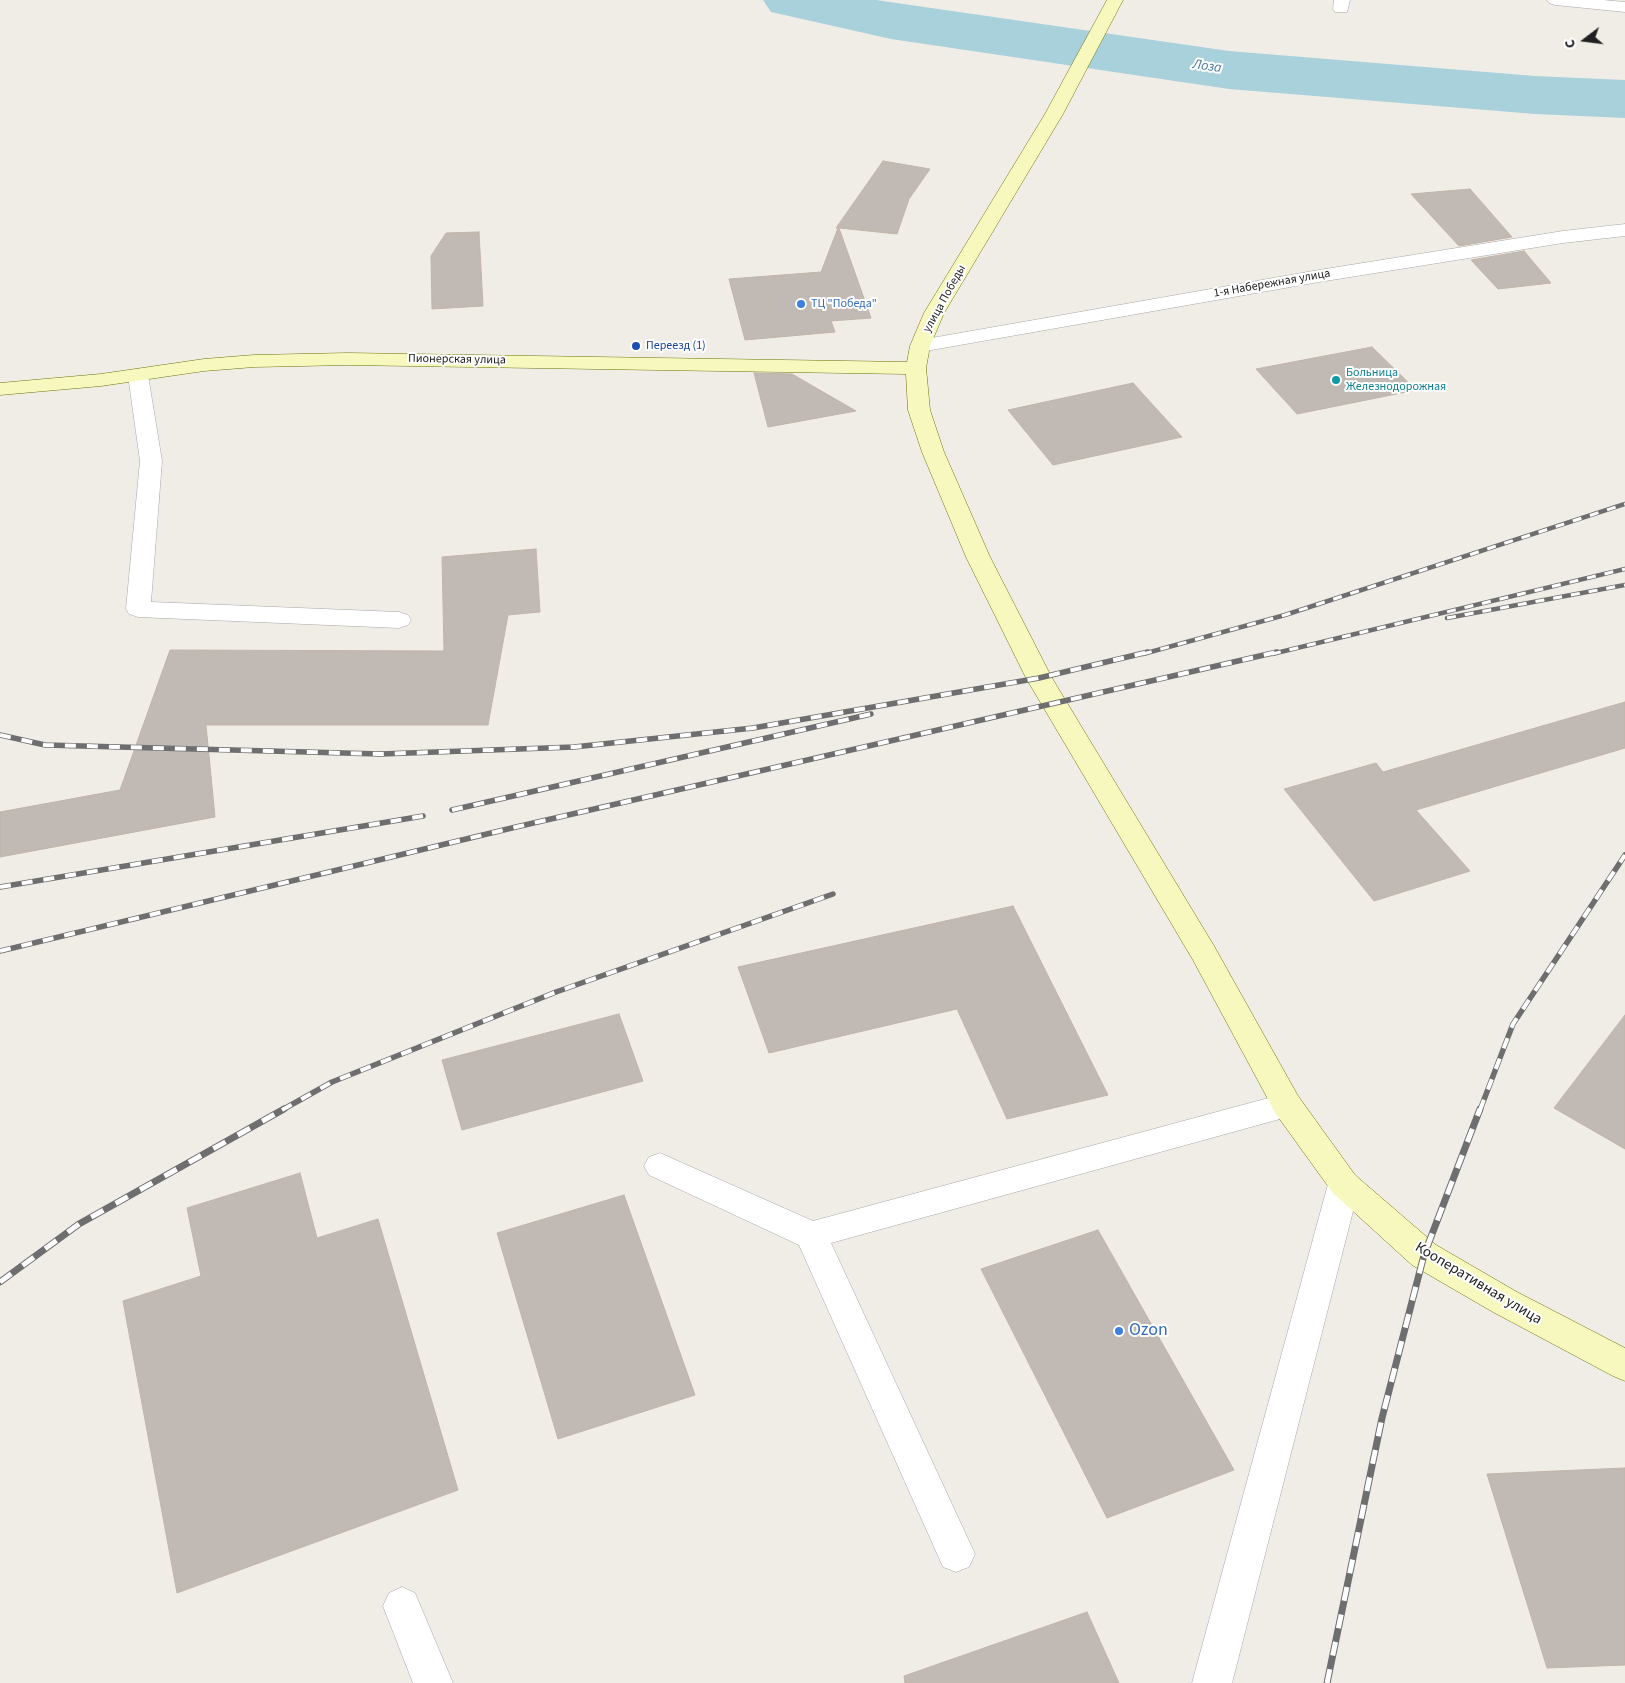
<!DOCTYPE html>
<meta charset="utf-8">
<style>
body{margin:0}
#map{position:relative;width:1625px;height:1683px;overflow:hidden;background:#f0ede7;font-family:"Source Sans 3",sans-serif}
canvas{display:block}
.north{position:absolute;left:1560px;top:15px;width:50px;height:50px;-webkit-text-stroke:4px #fff;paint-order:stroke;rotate:255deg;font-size:14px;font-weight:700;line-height:20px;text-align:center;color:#202020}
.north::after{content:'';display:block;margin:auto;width:18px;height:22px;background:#202020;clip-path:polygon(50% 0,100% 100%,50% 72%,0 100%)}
</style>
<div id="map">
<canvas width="1625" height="1683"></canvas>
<div class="north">С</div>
</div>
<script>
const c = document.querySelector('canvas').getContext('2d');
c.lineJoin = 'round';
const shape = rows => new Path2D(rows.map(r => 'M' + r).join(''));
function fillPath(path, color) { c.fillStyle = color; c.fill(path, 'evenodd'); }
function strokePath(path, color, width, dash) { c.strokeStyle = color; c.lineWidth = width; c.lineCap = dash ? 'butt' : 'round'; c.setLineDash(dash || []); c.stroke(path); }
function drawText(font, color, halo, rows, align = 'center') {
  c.font = font + ' "Source Sans 3",sans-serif'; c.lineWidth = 4; c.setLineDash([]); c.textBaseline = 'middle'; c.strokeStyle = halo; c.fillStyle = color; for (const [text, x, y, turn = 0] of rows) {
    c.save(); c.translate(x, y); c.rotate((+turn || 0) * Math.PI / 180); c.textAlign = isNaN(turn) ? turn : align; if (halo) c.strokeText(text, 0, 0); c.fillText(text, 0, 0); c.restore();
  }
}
fillPath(shape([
 [763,0,876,0,1229,51,1535,76,1625,80,1625,118,1535,114,1229,89,891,39,771,12,763,0]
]), '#a9d1dc');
const building = shape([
 [883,161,930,169,909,199,897,234,839,228,871,318,831,321,835,332,745,340,729,279,821,272,838,228,836,228,883,161],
 [1470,189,1512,237,1459,246,1411,194,1470,189],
 [479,232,483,306,432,309,431,256,446,233,479,232],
 [1524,251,1551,283,1498,289,1471,260,1524,251],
 [1372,347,1416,390,1297,414,1256,369,1372,347],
 [754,373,792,374,856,411,768,427,754,373],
 [1133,383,1182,437,1053,465,1008,410,1133,383],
 [536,549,540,612,508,615,488,725,206,725,215,817,0,857,0,812,120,790,170,650,444,651,442,557,536,549],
 [1625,702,1625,748,1416,810,1470,871,1374,901,1284,789,1376,763,1383,772,1625,702],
 [1013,906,1108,1095,1007,1119,957,1009,769,1053,738,967,1013,906],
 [619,1014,643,1081,462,1130,442,1060,619,1014],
 [1625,1015,1625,1149,1554,1108,1625,1015],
 [300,1173,317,1238,378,1219,458,1490,177,1593,123,1301,201,1276,187,1208,300,1173],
 [624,1195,695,1395,558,1439,497,1233,624,1195],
 [1098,1230,1234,1470,1107,1518,981,1269,1098,1230],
 [1625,1468,1625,1665,1547,1668,1487,1474,1625,1468],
 [1087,1612,1119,1683,905,1683,904,1676,1087,1612]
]);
fillPath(building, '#c1b9b3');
strokePath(building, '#c1b4a9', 1);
const lane = shape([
 [1334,0,1350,0,1347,12,1335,12,1333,9,1334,0],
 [1547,0,1603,0,1625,2,1625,12,1555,5,1549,3,1547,0],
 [138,369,145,371,148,375,162,461,151,602,399,612,408,615,411,620,408,625,399,628,138,617,129,614,126,609,140,461,128,375,131,371,138,369],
 [1287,1093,1298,1096,1303,1105,1298,1114,831,1243,975,1554,969,1567,956,1572,943,1567,799,1245,649,1175,644,1166,649,1157,660,1153,813,1221,1287,1093],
 [402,1587,415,1593,453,1683,413,1683,383,1606,389,1593,402,1587]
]);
const street = shape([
 [1625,224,1625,236,1563,243,1319,282,920,352,913,350,910,346,913,342,920,340,1319,270,1563,231,1625,224],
 [1344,1171,1355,1175,1360,1184,1232,1683,1192,1683,1328,1184,1333,1175,1344,1171]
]);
const secondary = shape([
 [1107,0,1123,0,1063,114,944,313,930,346,926,368,930,410,944,452,990,557,1052,678,1214,946,1298,1096,1355,1175,1436,1245,1517,1292,1625,1348,1625,1381,1613,1376,1493,1312,1412,1265,1333,1193,1276,1114,1193,960,1026,678,966,557,922,452,908,410,906,374,348,365,254,367,204,371,101,386,0,395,0,383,101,374,204,359,254,355,348,353,907,362,910,346,924,313,1045,114,1107,0]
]);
strokePath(lane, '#a7a7a7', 1);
strokePath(street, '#a7a7a7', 1);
strokePath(secondary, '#6b7509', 1);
fillPath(lane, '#fff');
fillPath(street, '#fff');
fillPath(secondary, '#f6f8bd');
const railFar2 = shape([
 [1447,618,1625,585],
 [1143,654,1285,615,1625,504],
 [1272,654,1625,569]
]);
const railFar1 = shape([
 [0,735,45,745,381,754,574,747,753,728,1039,678,1148,652],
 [452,810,871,714],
 [0,887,423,816],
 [0,951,516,827,1277,652],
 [282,1110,332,1082,556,992,833,894],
 [1480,1110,1513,1024,1625,855]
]);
const rail = shape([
 [0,1282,79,1224,284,1109],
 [1327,1683,1382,1418,1424,1255,1480,1109]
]);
strokePath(railFar2, '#6e6e6e', 4.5);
strokePath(railFar1, '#6e6e6e', 5.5);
strokePath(rail, '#6e6e6e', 7);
strokePath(railFar2, '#fff', 3, [9]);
strokePath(railFar1, '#fff', 4, [11]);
strokePath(rail, '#fff', 5, [14]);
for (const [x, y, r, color] of [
 [801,304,5,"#3f7fe0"],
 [636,346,5,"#1a4fb4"],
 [1336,380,5,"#0f9aa8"],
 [1119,1331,5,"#3f7fe0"]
]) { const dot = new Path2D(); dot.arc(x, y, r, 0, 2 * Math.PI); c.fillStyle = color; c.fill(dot); strokePath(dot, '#fff', 2); }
drawText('12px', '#202020', '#fff', [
 ["1-я Набережная улица",1272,284,-10],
 ["улица Победы",945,299,-61],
 ["Пионерская улица",457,360,1]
]);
drawText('12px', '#366cbe', '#fff', [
 ["ТЦ \"Победа\"",811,304]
], 'left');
drawText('12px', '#164399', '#fff', [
 ["Переезд (1)",646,346]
], 'left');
drawText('12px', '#0d838f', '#fff', [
 ["Больница",1346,373],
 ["Железнодорожная",1346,387]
], 'left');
drawText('italic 14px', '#4c7aa5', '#fff', [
 ["Лоза",1207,67,8]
]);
drawText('15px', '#202020', '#fff', [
 ["Кооперативная улица",1478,1284,31]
]);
drawText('18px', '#366cbe', '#fff', [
 ["Ozon",1129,1331]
], 'left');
</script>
